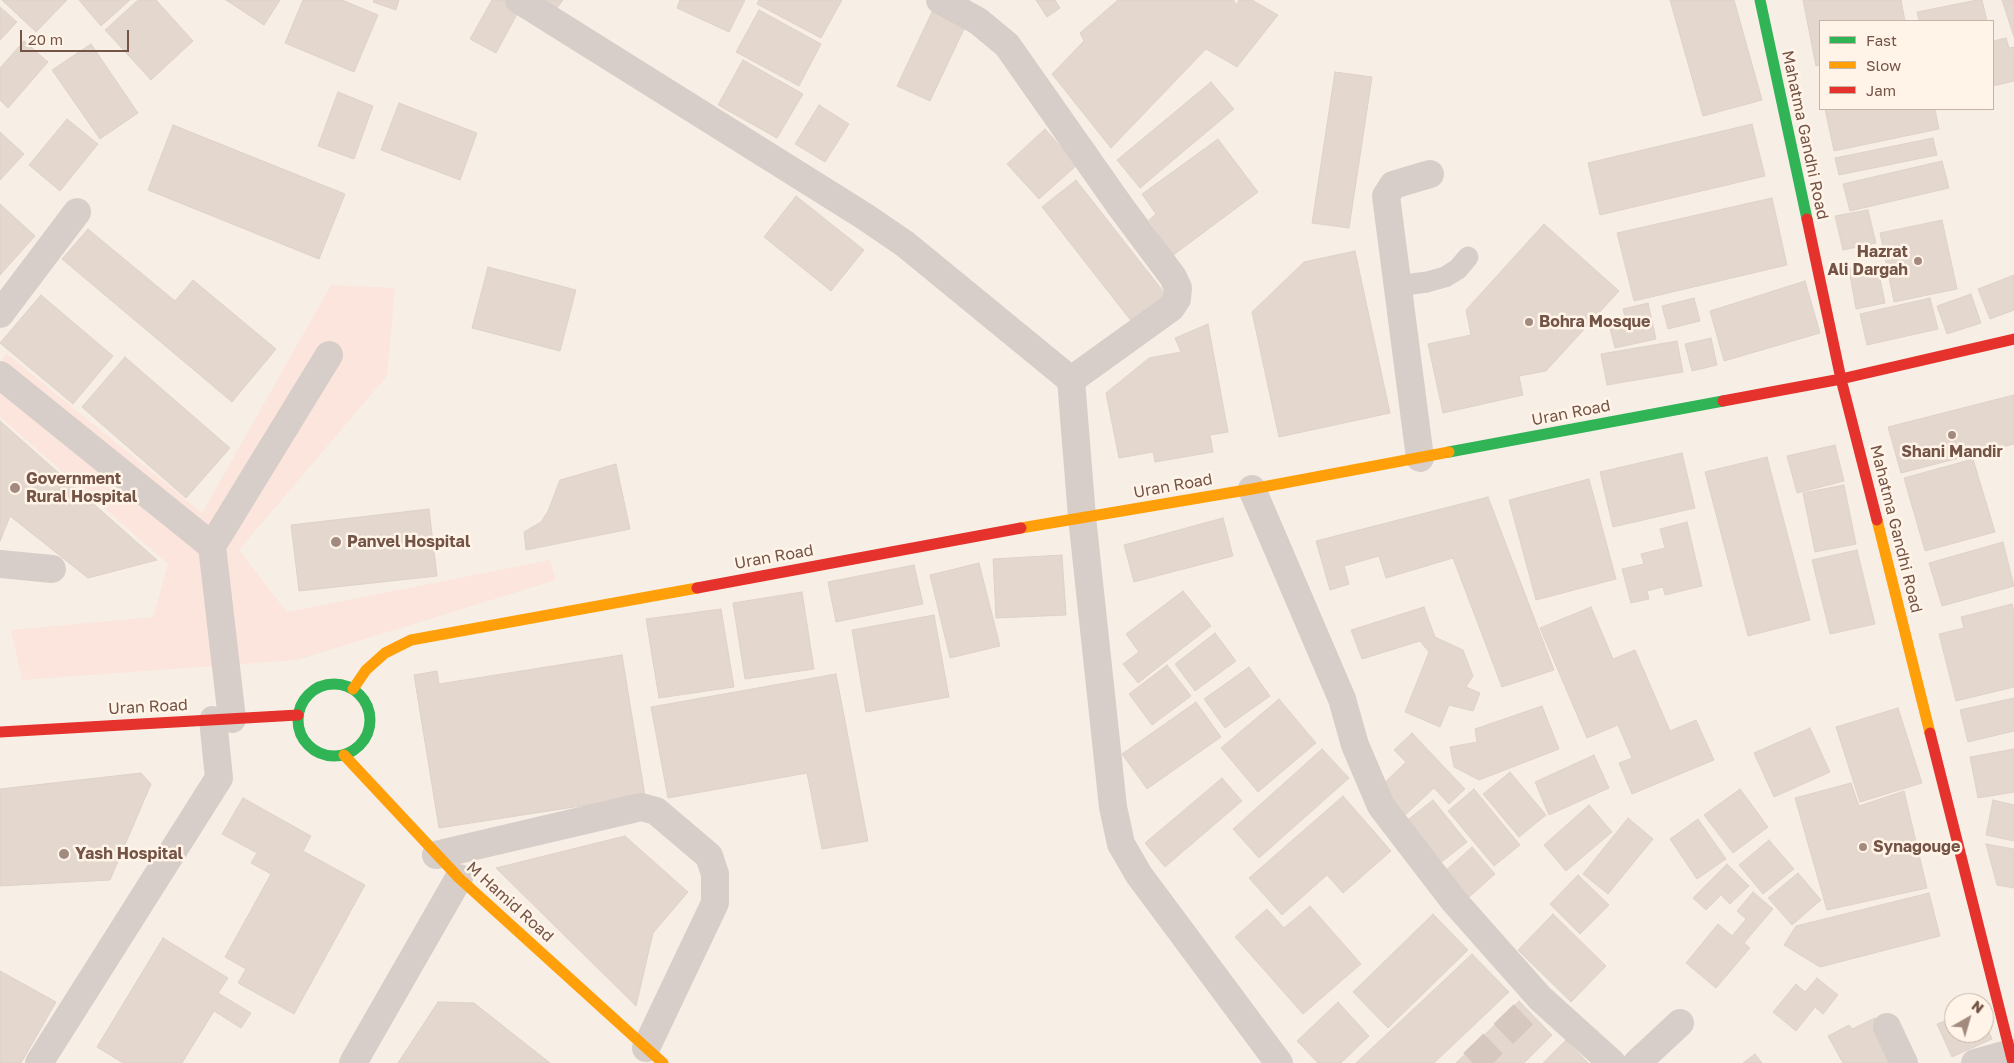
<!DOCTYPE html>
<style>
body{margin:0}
#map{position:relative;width:2014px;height:1063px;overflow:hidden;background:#f7efe6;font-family:"Golos Text",sans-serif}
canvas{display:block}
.legend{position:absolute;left:1819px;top:20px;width:175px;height:90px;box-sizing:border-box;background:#fff4e7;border:1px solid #c7b4a7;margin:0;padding:6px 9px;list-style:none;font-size:15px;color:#745447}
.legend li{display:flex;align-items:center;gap:10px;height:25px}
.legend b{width:25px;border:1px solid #c7b4a7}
.north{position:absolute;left:1944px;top:993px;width:50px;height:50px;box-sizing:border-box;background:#fff4e7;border:1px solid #c7b4a7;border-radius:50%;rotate:38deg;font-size:14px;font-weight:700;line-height:20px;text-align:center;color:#745447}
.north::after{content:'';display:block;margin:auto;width:18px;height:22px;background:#a28a7f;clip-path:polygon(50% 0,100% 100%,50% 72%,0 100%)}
.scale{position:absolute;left:20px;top:30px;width:109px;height:22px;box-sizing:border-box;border:2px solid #745447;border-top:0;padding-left:6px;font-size:15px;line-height:18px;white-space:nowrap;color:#745447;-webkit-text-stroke:4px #fff4e7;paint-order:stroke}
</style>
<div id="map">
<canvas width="2014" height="1063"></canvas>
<ul class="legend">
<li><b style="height:6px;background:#30b455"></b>Fast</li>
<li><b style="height:6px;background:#ff9f0a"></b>Slow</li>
<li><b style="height:6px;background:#e5322d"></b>Jam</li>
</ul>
<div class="north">N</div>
<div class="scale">20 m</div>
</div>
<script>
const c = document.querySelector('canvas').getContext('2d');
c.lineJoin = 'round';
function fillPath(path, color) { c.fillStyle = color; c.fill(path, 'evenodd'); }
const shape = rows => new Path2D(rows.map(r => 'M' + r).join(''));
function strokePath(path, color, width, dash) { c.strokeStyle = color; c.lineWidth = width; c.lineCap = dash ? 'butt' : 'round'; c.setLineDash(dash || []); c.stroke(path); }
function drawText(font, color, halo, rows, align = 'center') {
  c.font = font + ' "Golos Text",sans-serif'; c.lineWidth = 5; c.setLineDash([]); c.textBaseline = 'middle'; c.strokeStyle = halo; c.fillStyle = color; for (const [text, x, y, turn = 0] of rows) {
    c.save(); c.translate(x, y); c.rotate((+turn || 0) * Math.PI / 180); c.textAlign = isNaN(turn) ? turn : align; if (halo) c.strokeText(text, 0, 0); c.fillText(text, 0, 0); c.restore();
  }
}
fillPath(shape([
 [331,285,395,288,387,376,239,550,287,612,550,560,556,580,297,660,22,680,11,630,153,617,168,564,0,417,0,364,6,353,202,513]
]), '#fbe5dc');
const building = shape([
 [2,0,67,0,36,32,2,0],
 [79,0,130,0,101,26,79,0],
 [138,0,156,0,193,41,151,80,105,30,138,0],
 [226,0,280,0,264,25,226,0],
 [303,0,342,0,378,15,354,72,285,43,303,0],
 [374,0,399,0,396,10,373,2,374,0],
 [492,0,509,0,521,7,496,53,470,39,492,0],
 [546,0,563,0,557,8,546,0],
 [680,0,745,0,729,32,677,8,680,0],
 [759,0,842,0,821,38,757,4,759,0],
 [1036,0,1055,0,1060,8,1047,17,1036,0],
 [1118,0,1233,0,1237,5,1239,0,1252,0,1278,15,1237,67,1206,49,1111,148,1052,74,1084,41,1080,33,1118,0],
 [1670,0,1734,0,1762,100,1703,116,1670,0],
 [1803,0,1901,0,1905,21,1820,21,1820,65,1816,66,1803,0],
 [1977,0,1982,0,1987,21,1919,21,1917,12,1977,0],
 [2002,0,2014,0,2014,37,2002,0],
 [0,7,17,22,0,40,0,7],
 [759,10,821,44,799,86,736,52,759,10],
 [932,12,965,27,930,101,897,86,932,12],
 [2006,38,2009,48,2014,47,2014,81,1993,86,1993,41,2006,38],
 [24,41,48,62,8,108,0,100,0,68,24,41],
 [91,44,138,113,100,139,52,70,91,44],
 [743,60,803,94,777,138,718,105,743,60],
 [1335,72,1372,77,1349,228,1312,223,1335,72],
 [1211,82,1234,109,1140,188,1117,160,1211,82],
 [338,92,373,106,354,159,318,146,338,92],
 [399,103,477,133,460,180,381,150,399,103],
 [819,105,849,124,825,162,795,144,819,105],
 [1825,109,1935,109,1939,129,1834,151,1825,109],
 [67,119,98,144,60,191,29,165,67,119],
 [1752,124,1765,176,1600,215,1588,163,1752,124],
 [173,125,345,194,319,259,148,190,173,125],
 [1045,129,1077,165,1039,199,1007,164,1045,129],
 [0,132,24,154,0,180,0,132],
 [1933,138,1937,155,1839,175,1835,158,1933,138],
 [1218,139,1258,192,1168,259,1157,246,1164,241,1149,220,1156,214,1142,194,1218,139],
 [1942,161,1949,188,1850,211,1843,184,1942,161],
 [1076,180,1166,295,1132,322,1042,207,1076,180],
 [796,196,864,250,831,291,764,237,796,196],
 [1772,198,1787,265,1634,301,1617,233,1772,198],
 [0,204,35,236,0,275,0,204],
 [1868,210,1876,243,1843,250,1835,216,1868,210],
 [1942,220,1957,289,1894,302,1880,233,1942,220],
 [1544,224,1619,291,1546,371,1519,376,1523,395,1443,413,1428,344,1471,335,1466,310,1544,224],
 [88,229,175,301,193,280,276,349,232,402,62,259,88,229],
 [1355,251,1390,413,1279,437,1252,312,1304,262,1355,251],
 [1877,264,1885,303,1856,309,1849,269,1877,264],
 [488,267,576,290,560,351,472,328,488,267],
 [2014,275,2014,310,1990,319,1978,289,2014,275],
 [1805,281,1820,333,1724,361,1710,311,1805,281],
 [1971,294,1981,323,1947,334,1937,306,1971,294],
 [41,295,113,356,73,404,0,343,41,295],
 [1694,298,1700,321,1668,329,1662,306,1694,298],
 [1930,298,1938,329,1867,345,1860,314,1930,298],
 [1648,303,1656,339,1615,348,1609,325,1626,321,1623,309,1648,303],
 [1208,324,1228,432,1210,435,1213,452,1155,462,1153,452,1119,458,1106,393,1149,358,1181,352,1175,338,1208,324],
 [1711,338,1717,365,1692,371,1685,344,1711,338],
 [1677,341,1683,372,1607,385,1601,354,1677,341],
 [125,357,230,448,186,498,82,407,125,357],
 [2014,395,2014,444,1901,473,1888,427,2014,395],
 [0,421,157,560,88,578,10,516,0,541,0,421],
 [1835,445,1844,481,1797,493,1787,456,1835,445],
 [1682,453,1695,508,1613,527,1600,472,1682,453],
 [1767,457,1810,620,1748,636,1705,472,1767,457],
 [1973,459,1995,532,1925,551,1904,478,1973,459],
 [616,464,630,529,526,550,524,532,541,522,548,511,560,480,616,464],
 [1589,479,1616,579,1536,600,1509,500,1589,479],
 [1844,485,1856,544,1815,552,1803,493,1844,485],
 [1488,497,1554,670,1502,687,1453,558,1386,578,1379,556,1344,566,1349,584,1330,590,1316,541,1488,497],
 [429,509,437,576,299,591,291,525,429,509],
 [1223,518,1233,556,1134,582,1124,545,1223,518],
 [1687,522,1702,586,1665,595,1663,587,1647,591,1649,599,1631,603,1622,569,1644,564,1641,554,1665,548,1660,529,1687,522],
 [2003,542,2014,586,1942,606,1929,563,2003,542],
 [1857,550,1875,624,1830,634,1812,560,1857,550],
 [1062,555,1066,615,996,618,993,559,1062,555],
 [979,563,1000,646,950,658,930,575,979,563],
 [914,565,923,604,836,622,828,582,914,565],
 [1183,591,1211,626,1138,683,1123,664,1139,652,1126,634,1183,591],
 [802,592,814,669,745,679,733,603,802,592],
 [2012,604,2014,612,2014,687,1956,701,1939,634,1964,628,1961,617,2012,604],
 [1424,607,1435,637,1463,650,1473,676,1466,687,1480,693,1473,711,1449,705,1440,727,1405,712,1429,652,1420,641,1362,659,1351,630,1424,607],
 [1591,607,1613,659,1635,650,1670,731,1696,720,1714,760,1632,794,1619,763,1632,758,1618,725,1587,738,1540,628,1591,607],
 [721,609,734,687,659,698,646,619,721,609],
 [934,615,949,697,866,712,852,630,934,615],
 [1215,633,1236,661,1195,691,1175,664,1215,633],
 [622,655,645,796,439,828,414,675,437,671,439,684,622,655],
 [1167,665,1191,696,1152,725,1129,694,1167,665],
 [1249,667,1270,696,1225,728,1204,699,1249,667],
 [836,674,868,841,822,849,807,773,668,798,651,707,836,674],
 [2014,698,2014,731,1968,742,1960,710,2014,698],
 [1279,699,1316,743,1258,792,1221,748,1279,699],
 [1196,702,1221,737,1147,789,1122,754,1196,702],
 [1542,706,1559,749,1479,780,1454,767,1450,747,1477,742,1475,729,1542,706],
 [1898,708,1922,783,1860,802,1836,727,1898,708],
 [1810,728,1830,772,1774,797,1754,753,1810,728],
 [1412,733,1465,789,1449,804,1434,788,1402,818,1376,791,1406,762,1394,750,1412,733],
 [1322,749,1349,778,1259,858,1233,829,1322,749],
 [2014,749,2014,792,1978,798,1970,757,2014,749],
 [1594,755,1609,788,1549,815,1535,782,1594,755],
 [1510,772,1546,815,1519,837,1483,794,1510,772],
 [141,773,151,784,110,880,0,886,0,789,141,773],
 [1222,778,1242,801,1165,867,1145,843,1222,778],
 [1851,783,1859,806,1904,791,1927,888,1827,910,1795,798,1851,783],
 [1474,789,1520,845,1494,866,1448,811,1474,789],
 [1740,789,1768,827,1733,853,1704,815,1740,789],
 [1343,796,1391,851,1343,893,1327,875,1282,915,1249,878,1343,796],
 [243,798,311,836,303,851,365,885,294,1014,238,983,246,969,225,957,271,874,251,863,257,853,222,834,243,798],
 [1433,800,1467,842,1439,864,1405,822,1433,800],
 [1993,800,2014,805,2014,841,1986,835,1993,800],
 [1589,805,1612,832,1566,871,1544,845,1589,805],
 [1628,818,1653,839,1608,894,1583,874,1628,818],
 [1698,819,1726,859,1697,879,1670,839,1698,819],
 [625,836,688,892,653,933,636,1006,496,868,625,836],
 [1769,840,1794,869,1763,894,1739,865,1769,840],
 [1986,844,2014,849,2014,888,1997,885,1986,844],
 [1472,847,1495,874,1467,899,1444,872,1472,847],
 [1727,864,1749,886,1730,904,1721,895,1706,910,1693,898,1727,864],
 [1798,873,1821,900,1792,925,1768,898,1798,873],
 [1578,875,1609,905,1580,934,1550,904,1578,875],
 [1753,892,1773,909,1744,943,1750,948,1716,988,1686,963,1718,924,1732,936,1746,919,1737,911,1753,892],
 [1929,893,1940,936,1820,967,1784,945,1796,926,1929,893],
 [1310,906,1361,964,1303,1014,1235,937,1267,909,1284,928,1310,906],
 [1433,914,1468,950,1388,1028,1353,992,1433,914],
 [1553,914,1606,966,1571,1002,1518,950,1553,914],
 [163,938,228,978,218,993,251,1013,241,1028,214,1011,182,1063,123,1063,97,1047,163,938],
 [1472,954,1509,992,1434,1063,1356,1063,1472,954],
 [0,971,56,1002,21,1063,0,1063,0,971],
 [1817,978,1838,995,1823,1014,1815,1007,1796,1031,1773,1012,1796,984,1805,992,1817,978],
 [1519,1001,1552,1035,1524,1063,1456,1063,1519,1001],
 [438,1002,474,1003,550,1063,398,1063,438,1002],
 [1338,1002,1369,1036,1341,1063,1318,1063,1297,1041,1338,1002],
 [1954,1017,1954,1033,1984,1033,1984,1021,1992,1039,1952,1057,1937,1024,1954,1017],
 [1875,1018,1896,1058,1886,1063,1843,1063,1828,1036,1849,1025,1852,1029,1875,1018],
 [1566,1040,1588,1063,1543,1063,1566,1040],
 [1755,1054,1762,1063,1743,1063,1755,1054]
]);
fillPath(building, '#e3d7ce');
strokePath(building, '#dfd1c9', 1);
strokePath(shape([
 [1473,1063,1528,1010]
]), '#d6c8be', 28, [28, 14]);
strokePath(shape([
 [1397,286,1427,282,1445,277,1458,269,1468,257]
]), '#d7cec9', 21);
strokePath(shape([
 [519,0,864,216,905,244,1071,380,1082,517,1113,807,1121,844,1139,875,1279,1063],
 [940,0,978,21,1007,45,1120,206,1173,277,1178,288,1177,299,1171,308,1071,380],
 [0,314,77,212],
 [0,375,212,546,232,719],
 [1420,458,1386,196,1393,185,1430,174],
 [1252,489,1342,699,1355,745,1381,806,1454,901,1540,998,1612,1063],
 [212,546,329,355],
 [0,564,52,569],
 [436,855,641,807,656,811,709,856,715,874,715,903,646,1048],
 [1887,1027,1904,1063],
 [39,1063,219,778,213,720],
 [353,1063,459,878],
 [1637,1063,1680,1023],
 [1975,1063,2011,1053]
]), '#d7cec9', 28);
strokePath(shape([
 [1760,0,1807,219],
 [1449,452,1723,401],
 '298 720a36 36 0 1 1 72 0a36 36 0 1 1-72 0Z'
]), '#30b455', 11);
strokePath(shape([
 [1877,520,1930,733],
 [1021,528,1252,489,1449,452],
 [353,689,366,670,385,653,411,640,697,588],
 [344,755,459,878,663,1063]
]), '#ff9f0a', 11);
strokePath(shape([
 [1807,219,1841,379,1877,520],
 [1723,401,1841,379,2014,339],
 [697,588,1021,528],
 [0,732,298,715],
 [1930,733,2013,1063]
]), '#e5322d', 11);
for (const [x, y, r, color] of [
 [1918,261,5,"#a28a7f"],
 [1529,322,5,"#a28a7f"],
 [1952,435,5,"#a28a7f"],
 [15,488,6,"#a28a7f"],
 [336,542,6,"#a28a7f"],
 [1863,847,5,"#a28a7f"],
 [64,854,6,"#a28a7f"]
]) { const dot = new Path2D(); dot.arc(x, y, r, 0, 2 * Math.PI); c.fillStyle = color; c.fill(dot); strokePath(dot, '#fff4e7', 2); }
drawText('16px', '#745447', '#fff4e7', [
 ["Mahatma Gandhi Road",1805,135,78],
 ["Uran Road",1571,413,-11],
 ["Uran Road",1173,486,-10],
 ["Mahatma Gandhi Road",1896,529,76],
 ["Uran Road",774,557,-10],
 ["Uran Road",148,707,-3],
 ["M Hamid Road",510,902,42]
]);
drawText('bold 16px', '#745447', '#fff4e7', [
 ["Hazrat",1908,252,"right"],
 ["Ali Dargah",1908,270,"right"],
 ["Bohra Mosque",1539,322],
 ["Shani Mandir",1952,452,"center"],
 ["Government",26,479],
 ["Rural Hospital",26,497],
 ["Panvel Hospital",347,542],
 ["Synagouge",1873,847],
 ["Yash Hospital",75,854]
], 'left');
</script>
